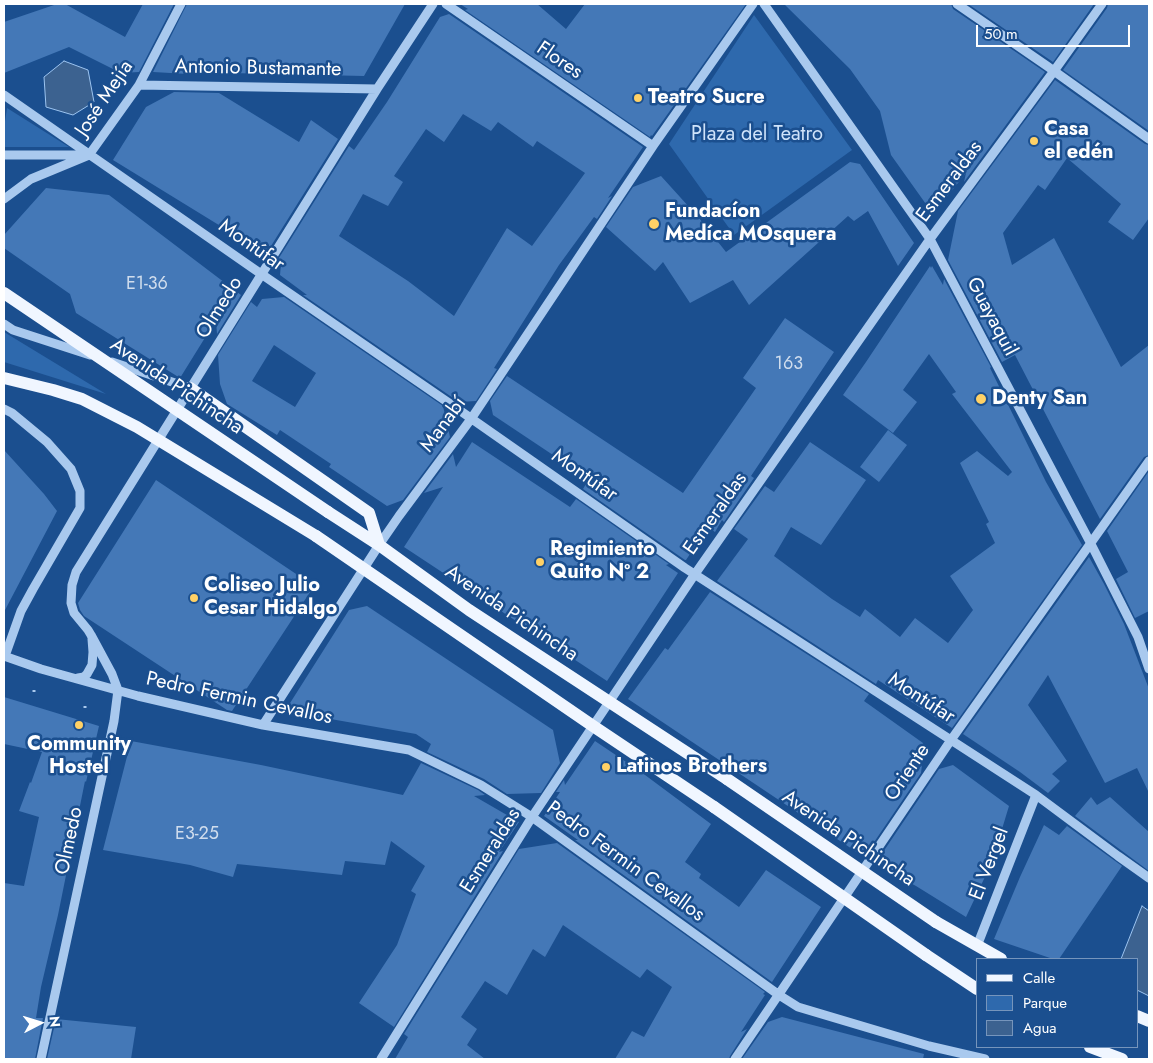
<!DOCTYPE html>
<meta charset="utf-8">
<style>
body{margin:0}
#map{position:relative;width:1153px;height:1063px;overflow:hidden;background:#1b4f8f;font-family:Jost,sans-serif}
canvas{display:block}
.frame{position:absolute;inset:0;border:5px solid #fff;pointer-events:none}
.legend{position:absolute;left:976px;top:958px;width:162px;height:90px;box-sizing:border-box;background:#1b4f8f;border:1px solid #7695bc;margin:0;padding:6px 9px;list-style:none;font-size:15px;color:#fff}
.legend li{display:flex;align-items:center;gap:10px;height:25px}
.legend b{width:25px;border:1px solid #7695bc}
.north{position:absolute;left:15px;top:998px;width:50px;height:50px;-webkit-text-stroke:4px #1b4f8f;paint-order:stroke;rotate:85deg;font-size:14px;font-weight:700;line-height:20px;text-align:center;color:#fff}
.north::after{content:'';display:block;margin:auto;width:18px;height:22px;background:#fff;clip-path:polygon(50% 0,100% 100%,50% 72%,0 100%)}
.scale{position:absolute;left:976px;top:25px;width:154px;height:22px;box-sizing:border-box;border:2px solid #fff;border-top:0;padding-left:6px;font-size:15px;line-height:18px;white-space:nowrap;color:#fff;-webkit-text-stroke:4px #1b4f8f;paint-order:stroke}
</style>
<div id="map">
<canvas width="1153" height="1063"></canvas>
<div class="frame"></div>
<ul class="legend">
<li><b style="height:6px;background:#f0f6ff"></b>Calle</li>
<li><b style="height:14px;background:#2e69ad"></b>Parque</li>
<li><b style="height:14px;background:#3c6290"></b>Agua</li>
</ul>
<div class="north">N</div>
<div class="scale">50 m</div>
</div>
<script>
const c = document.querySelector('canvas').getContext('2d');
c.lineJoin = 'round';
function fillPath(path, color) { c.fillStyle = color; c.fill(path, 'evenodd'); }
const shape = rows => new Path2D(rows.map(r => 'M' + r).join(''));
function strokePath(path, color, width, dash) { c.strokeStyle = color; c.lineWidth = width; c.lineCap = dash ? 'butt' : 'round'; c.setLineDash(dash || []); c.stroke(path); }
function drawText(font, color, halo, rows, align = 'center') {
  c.font = font + ' Jost,sans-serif'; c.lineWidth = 5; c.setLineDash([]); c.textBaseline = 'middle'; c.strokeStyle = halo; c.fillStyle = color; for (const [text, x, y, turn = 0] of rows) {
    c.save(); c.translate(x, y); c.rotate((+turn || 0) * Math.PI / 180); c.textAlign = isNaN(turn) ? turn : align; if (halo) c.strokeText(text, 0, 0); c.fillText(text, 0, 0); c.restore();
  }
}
fillPath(shape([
 [754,15,852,150,734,235,669,144],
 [7,108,69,147,4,147,4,128],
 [4,332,106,394,4,362]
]), '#2e69ad');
const water = shape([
 [64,61,88,70,94,102,73,115,46,107,44,77,64,61],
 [1142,906,1149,911,1149,996,1137,990,1137,959,1121,959,1142,906]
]);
fillPath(water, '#3c6290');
strokePath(water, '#9cc4f0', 1);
fillPath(shape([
 [57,4,65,4,125,37,143,4,174,4,139,72,121,73,69,47,4,73,4,22],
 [187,4,405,4,364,76,185,72,188,74,153,72],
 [460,4,537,4,566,29,585,4,746,4,652,136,651,135,650,137,465,10,468,9],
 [784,4,951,4,953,9,1045,72,964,182,966,173,933,214,891,155,880,111,850,69],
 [968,4,1094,4,1053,62],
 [1108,4,1149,4,1149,131,1063,70,1107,8],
 [449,14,643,147,608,198,612,196,597,219,594,217,559,265,494,368,497,369,476,401,459,402,303,295,307,295,280,275,281,264,277,261,349,146,354,150,387,102,440,17],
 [463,114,491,131,498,122,533,147,537,141,585,173,532,246,507,228,454,316,408,281,339,236,363,194,388,206,403,182,394,176,426,129,444,142],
 [1055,80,1145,144,1149,145,1149,218,1133,240,1108,222,1121,204,1067,158,1045,190,1038,185,1003,233,1012,265,1054,238,1121,367,1149,345,1149,455,1144,457,1100,519,1015,355,1002,362,948,260,958,211],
 [174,92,219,93,299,142,311,120,338,139,266,254,113,160,146,107],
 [850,162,860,164,914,243,898,266,868,211,854,221,848,216,749,305,733,280,690,303,663,262,655,271,606,227,633,187,661,176,699,218,726,252],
 [46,188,109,195,241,295,217,334,216,320,180,378,76,313,70,294,4,248,4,235],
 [930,266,931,268,932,266,943,285,944,279,991,367,990,368,1046,482,1082,545,952,728,878,680,876,684,717,581,748,539,734,529,765,486,774,492,810,442,866,480,821,545,791,527,774,556,832,599,860,617,865,609,900,637,915,618,948,643,973,610,950,576,995,543,986,524,989,522,960,463,977,451,1008,476,1012,472,952,394,956,392,929,354,903,390,917,402,893,433,843,395,866,362],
 [284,297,443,406,450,437,403,500,387,506,329,467,331,464,280,430,277,435,227,404,220,384,218,355,251,302,257,307,262,299],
 [274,345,316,373,295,407,252,381],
 [785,318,834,352,751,476,754,478,724,522,722,520,715,532,708,527,686,560,685,560,583,489,589,479,493,415,490,401,507,376,683,493,756,388,743,378],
 [888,430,907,445,879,482,860,467],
 [472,442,570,507,576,499,669,564,666,565,678,573,607,681,404,547,443,487,424,493,453,454,456,467],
 [4,450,44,494,57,511,4,612],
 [1149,471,1149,611,1135,618,1116,579,1128,572,1107,531],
 [156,480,314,586,232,711,227,710,84,616,80,610,78,603],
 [1089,557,1104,584,1124,624,1149,689,1149,793,1137,768,1105,783,1048,675,1028,705,1067,761,1052,774,1060,781,1048,793,1020,772,963,734],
 [710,592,869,694,864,701,923,743,924,749,921,773,864,857,628,699,665,648,668,650],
 [367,606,553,730,560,763,541,793,507,794,484,779,427,752,431,744,416,734,285,711,349,610],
 [4,697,99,726,86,782,85,781,58,915,41,987,36,1018,43,1018,35,1059,4,1059,4,883,24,886,39,817,19,811,30,782,31,783,42,752,4,744],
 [131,741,261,765,403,795,421,763,478,790,485,795,474,796,519,822,499,852,503,851,394,1027,359,1003,397,945,416,894,411,891,425,866,391,841,385,865,345,861,342,875,237,864,233,877,190,865,103,850],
 [595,741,641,772,711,824,685,862,701,874,699,878,739,907,766,870,821,907,772,982,575,840,578,840,544,816,560,792,556,792,564,780,565,785],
 [953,765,1009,806,992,862,966,917,916,886,875,864,939,769],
 [1091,797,1097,805,1110,797,1149,832,1149,871,1075,816],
 [1044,825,1059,835,1067,826,1122,866,1059,959,1053,959,994,939,1020,877],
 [557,843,765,992,763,994,765,995,741,1032,747,1029,730,1056,729,1059,615,1059,632,1031,644,1037,672,987,647,969,640,978,563,925,545,957,533,949,507,995,485,981,461,1017,477,1029,467,1045,485,1059,395,1059,408,1037,404,1034,519,849],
 [782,1017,924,1054,923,1059,742,1059,768,1022],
 [56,1019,136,1027,131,1059,47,1059]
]), '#4478b7');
strokePath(shape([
 [34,692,34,690],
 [85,708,85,706]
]), '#a9c9ee', 3, [2.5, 4]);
strokePath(shape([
 [446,4,653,146],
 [764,4,930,239,1091,544,1138,637,1149,669],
 [957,4,1047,66,1149,139],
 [139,85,377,89],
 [4,95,254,269,462,412,685,568,1036,795,1118,856,1149,878],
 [4,155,84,155],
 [4,199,31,179,89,155,139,85,181,4],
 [4,324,13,330,90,355],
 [112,362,190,388],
 [4,409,12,413,47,442,71,469,80,491,80,508,33,589,21,611,5,656],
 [4,656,41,669,138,696,263,725,409,750,481,785,532,817,779,995,798,1007,929,1046,985,1059],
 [78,678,84,677,87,674,92,665,93,652,92,639],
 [263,725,379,545,399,516,471,419,653,146,753,4],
 [977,946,1036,795],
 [41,1059,114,721,118,690,112,674,91,635,88,630,74,613,71,603,72,585,76,572,377,89,433,4],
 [381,1059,532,817,695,574,930,239,1054,71,1102,4],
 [735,1059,951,740,1149,461]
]), '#a9c9ee', 9);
strokePath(shape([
 [190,388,369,513,379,545],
 [328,512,379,545,469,610,727,779],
 [316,536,593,726,714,807],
 [936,922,1001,959],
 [926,955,977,989],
 [1137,1016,1149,1021],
 [1090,1047,1122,1059]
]), '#f0f6ff', 12);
strokePath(shape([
 [4,293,328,512],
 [4,378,53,390,82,399,137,427,316,536],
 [727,779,936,922],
 [714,807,926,955]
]), '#f0f6ff', 12);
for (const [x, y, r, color] of [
 [638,98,5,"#ffd166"],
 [1034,141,5,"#ffd166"],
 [654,224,6,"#ffd166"],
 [981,399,6,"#ffd166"],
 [540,562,5,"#ffd166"],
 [194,598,5,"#ffd166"],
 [79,725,5,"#ffd166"],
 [606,767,5,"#ffd166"]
]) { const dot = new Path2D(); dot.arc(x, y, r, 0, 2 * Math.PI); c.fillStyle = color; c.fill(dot); strokePath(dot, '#1b4f8f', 2); }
drawText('18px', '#d0dded', null, [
 ["E1-36",147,285],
 ["163",789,365],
 ["E3-25",197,835]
]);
drawText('20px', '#fff', '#1b4f8f', [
 ["Flores",559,61,34],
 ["Antonio Bustamante",258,69,1],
 ["José Mejía",105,99,-56],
 ["Esmeraldas",950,182,-53],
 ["Montúfar",251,246,35],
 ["Olmedo",220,308,-58],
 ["Guayaquil",991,317,62],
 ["Avenida Pichincha",176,387,34],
 ["Manabí",444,425,-54],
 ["Montúfar",584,476,35],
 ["Esmeraldas",716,514,-55],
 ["Avenida Pichincha",511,614,34],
 ["Pedro Fermin Cevallos",239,699,12],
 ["Montúfar",921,699,33],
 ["Oriente",908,773,-56],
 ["Avenida Pichincha",848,839,34],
 ["Olmedo",70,841,-78],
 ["Esmeraldas",491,851,-58],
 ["Pedro Fermin Cevallos",625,862,36],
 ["El Vergel",990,864,-69]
]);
drawText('bold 20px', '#fff', '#1b4f8f', [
 ["Teatro Sucre",648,98],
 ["Casa",1044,130],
 ["el edén",1044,153],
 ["Fundacíon",665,212],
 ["Medíca MOsquera",665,235],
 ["Denty San",992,399],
 ["Regimiento",550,550],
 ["Quito Nº 2",550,573],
 ["Coliseo Julio",204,586],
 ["Cesar Hidalgo",204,609],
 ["Community",79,745,"center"],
 ["Hostel",79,768,"center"],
 ["Latinos Brothers",616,767]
], 'left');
drawText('20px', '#cfe3fa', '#1b4f8f', [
 ["Plaza del Teatro",757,135]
]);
</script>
